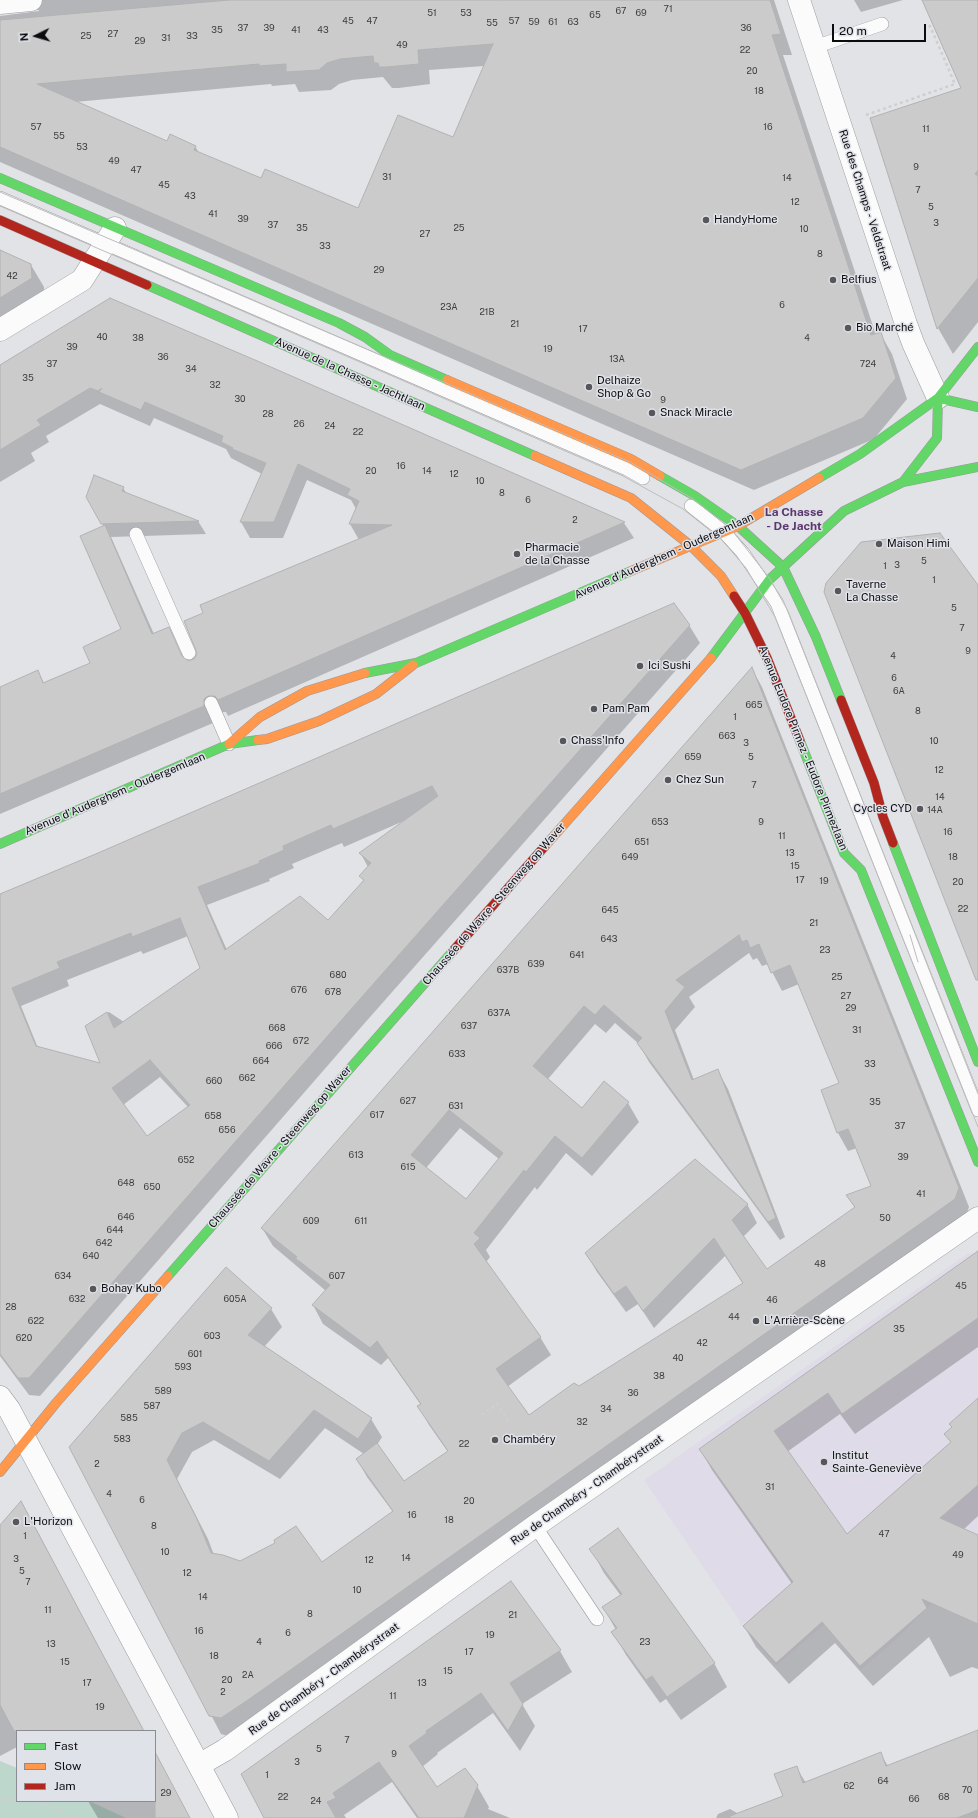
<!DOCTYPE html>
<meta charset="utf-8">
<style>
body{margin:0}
#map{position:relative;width:978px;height:1818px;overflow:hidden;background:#e2e3e7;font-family:"Public Sans",sans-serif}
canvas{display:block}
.legend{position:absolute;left:16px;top:1730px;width:140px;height:72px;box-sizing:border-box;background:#e0e2e9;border:1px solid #8b8c92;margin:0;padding:5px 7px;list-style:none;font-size:12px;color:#0c0c0f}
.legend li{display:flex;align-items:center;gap:8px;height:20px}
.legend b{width:20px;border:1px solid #8b8c92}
.north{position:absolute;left:16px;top:16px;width:40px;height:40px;-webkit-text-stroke:3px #e0e2e9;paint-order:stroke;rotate:265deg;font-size:11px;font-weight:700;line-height:16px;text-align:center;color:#0c0c0f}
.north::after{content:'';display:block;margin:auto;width:14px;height:18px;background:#0c0c0f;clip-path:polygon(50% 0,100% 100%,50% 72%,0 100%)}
.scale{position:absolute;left:832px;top:24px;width:94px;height:18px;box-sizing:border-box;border:2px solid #0c0c0f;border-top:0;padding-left:5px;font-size:12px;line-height:14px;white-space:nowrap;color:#0c0c0f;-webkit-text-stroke:3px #e0e2e9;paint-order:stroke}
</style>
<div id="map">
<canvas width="978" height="1818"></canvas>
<ul class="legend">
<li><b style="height:5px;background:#63d668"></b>Fast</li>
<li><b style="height:5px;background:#ff974d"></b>Slow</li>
<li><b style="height:5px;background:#b3261e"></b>Jam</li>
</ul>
<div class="north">N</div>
<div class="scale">20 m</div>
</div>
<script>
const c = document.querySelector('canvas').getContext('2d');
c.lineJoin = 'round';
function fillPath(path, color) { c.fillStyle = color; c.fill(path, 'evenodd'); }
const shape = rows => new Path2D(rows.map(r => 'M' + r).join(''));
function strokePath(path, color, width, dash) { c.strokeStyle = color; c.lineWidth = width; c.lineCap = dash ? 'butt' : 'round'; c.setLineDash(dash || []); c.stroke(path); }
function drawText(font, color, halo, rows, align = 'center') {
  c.font = font + ' "Public Sans",sans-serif'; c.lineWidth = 3; c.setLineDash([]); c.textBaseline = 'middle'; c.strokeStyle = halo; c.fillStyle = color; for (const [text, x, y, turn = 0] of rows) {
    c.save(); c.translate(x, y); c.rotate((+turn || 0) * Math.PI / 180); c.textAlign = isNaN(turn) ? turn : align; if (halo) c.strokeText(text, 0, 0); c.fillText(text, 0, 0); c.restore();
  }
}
fillPath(shape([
 [978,1252,978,1593,953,1582,899,1637,861,1670,825,1624,776,1666,740,1624,739,1620,644,1480,967,1254]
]), '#e0dbe8');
fillPath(shape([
 [0,1761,17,1768,17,1801,89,1801,126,1818,0,1818]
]), '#bdd7cd');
fillPath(shape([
 [3,0,774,0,792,55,783,55,876,335,880,333,892,354,907,399,874,439,754,490,0,162,0,16,39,11,39,10,10,12],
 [484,66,454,138,358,209,262,180,199,153,195,146,167,142,75,102,271,84,272,86,295,84,299,92,331,90,339,84,352,80,383,77,392,88,399,88,430,84,429,70],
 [854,0,903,0,861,12],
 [923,0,978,0,978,322,953,354,938,328,872,119,962,88],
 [0,251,31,265,44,287,44,301,0,328],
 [110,299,624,523,634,538,228,716,226,712,218,712,213,723,0,814,0,699,38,671,44,683,91,663,122,630,104,527,87,497,123,488,127,494,198,521,206,534,111,537,154,634,168,628,184,659,188,662,196,659,359,540,350,524,356,509,351,500,307,480,283,538,250,538,241,522,262,474,231,458,226,449,154,418,150,426,100,404,46,436,49,442,31,453,35,461,0,482,0,366],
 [689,625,700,643,363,1025,40,1396,29,1395,0,1356,0,896],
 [406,820,361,854,368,867,361,876,364,882,329,921,227,950,207,905,270,881,269,879,294,868,292,864,342,843,344,847],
 [188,936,202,968,124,1022,109,1012,86,1027,102,1064,38,1048,21,1006,69,986,67,980,141,951,143,954],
 [160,1077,188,1107,147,1138,123,1105],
 [752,669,762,687,969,1207,965,1218,232,1737,221,1734,70,1447,226,1269,271,1309,282,1327,264,1347,371,1419,382,1437,377,1445,404,1483,448,1452,429,1425,419,1407,421,1405,388,1358,381,1365,323,1324,313,1305,326,1291,273,1246,262,1228],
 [749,953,753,960,757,958,762,966,768,964,782,991,799,984,840,1084,823,1091,838,1133,848,1151,857,1148,872,1186,847,1196,855,1208,767,1270,743,1237,757,1223,747,1204,586,1253,597,1272,626,1312,638,1304,654,1328,725,1256,743,1284,579,1388,528,1417,507,1387,551,1355,540,1337,486,1262,490,1257,486,1250,535,1187,537,1190,566,1153,592,1176,639,1122,628,1103,582,1109,548,1079,595,1024,606,1033,615,1023,639,1044,649,1062,780,1240,785,1237,728,1089,718,1071,694,1080,675,1030,695,1007,689,997],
 [460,1128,499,1159,466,1201,426,1168],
 [325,1428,364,1454,357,1459,367,1477,393,1512,321,1563,240,1562,214,1555,208,1539,177,1479,192,1452,214,1440,280,1479],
 [978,1256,978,1347,855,1434,840,1414,787,1452,847,1536,951,1443,946,1434,952,1428,950,1424,978,1400,978,1516,963,1530,978,1536,978,1669,972,1667,950,1677,929,1637,873,1686,835,1643,789,1684,756,1647,744,1626,792,1584,712,1470,700,1449],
 [21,1502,32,1521,143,1731,17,1731,17,1747,0,1756,0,1527],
 [591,1549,714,1663,727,1687,681,1720,666,1699,660,1703,626,1655,613,1632,616,1630,603,1607,621,1596,604,1573],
 [560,1651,572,1672,522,1704,535,1726,520,1751,493,1713,437,1753,438,1754,422,1767,437,1789,477,1786,489,1807,488,1809,510,1818,417,1818,392,1782,344,1815,346,1818,265,1818,242,1775],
 [978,1731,978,1818,716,1818,718,1814,730,1809,739,1814,784,1796,796,1767,806,1783,880,1753,888,1766],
 [155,1754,189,1818,98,1818,88,1801,155,1801]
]), '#0003');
const building = shape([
 [229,0,770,0,781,34,772,35,871,335,881,332,896,378,863,418,741,470,0,147,0,20,229,0],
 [493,44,453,137,398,115,358,208,265,169,261,178,194,150,196,146,170,134,167,141,37,84,259,64,259,66,286,64,286,72,319,70,327,63,340,59,373,56,374,63,378,63,379,67,387,67,419,64,418,50,493,44],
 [922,0,978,0,978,170,975,174,978,176,978,278,937,329,870,118,961,88,922,0],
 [0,250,31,264,32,278,0,298,0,250],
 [110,298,255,360,625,522,218,700,215,696,208,696,204,699,204,706,0,794,0,687,38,670,43,683,90,663,83,647,121,629,80,536,105,525,152,634,169,627,182,656,189,661,195,658,197,653,184,621,203,613,200,605,392,525,349,524,359,501,347,495,350,489,298,464,274,522,240,522,266,463,232,449,233,448,221,442,223,436,145,402,141,410,99,392,102,388,98,391,90,388,37,420,41,425,0,450,0,365,110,298],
 [94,475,124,487,122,491,199,521,101,524,86,497,94,475],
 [940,533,978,585,978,980,976,980,824,592,826,583,861,542,940,533],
 [674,603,690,625,353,1007,29,1378,18,1378,0,1354,0,894,98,853,674,603],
 [432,786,438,796,359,853,371,863,359,876,364,880,328,920,300,896,225,950,198,887,260,863,259,861,284,850,283,846,308,835,331,825,333,829,432,786],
 [180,918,200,968,114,1028,107,1012,85,1026,100,1063,36,1046,12,988,60,968,57,962,131,933,132,937,180,918],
 [150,1060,190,1105,147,1136,112,1088,150,1060],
 [752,667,959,1188,955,1199,248,1700,221,1718,209,1716,69,1447,226,1267,272,1308,248,1335,372,1418,358,1439,314,1410,269,1461,203,1422,182,1433,167,1460,197,1519,211,1553,223,1555,240,1561,275,1543,274,1540,296,1526,322,1562,393,1511,356,1459,377,1443,404,1481,448,1451,417,1406,421,1404,377,1341,370,1348,312,1305,330,1285,295,1258,297,1257,261,1228,752,667],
 [739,935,742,942,747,940,750,948,759,944,771,973,790,965,839,1083,821,1090,837,1133,848,1129,871,1186,846,1195,855,1207,767,1269,732,1220,748,1204,695,1159,585,1253,614,1294,626,1286,643,1311,714,1238,743,1283,579,1386,574,1383,529,1415,496,1369,541,1337,474,1244,480,1238,474,1233,524,1170,526,1172,555,1136,582,1158,629,1102,604,1081,582,1108,533,1066,584,1006,595,1015,604,1005,642,1038,637,1043,768,1222,776,1218,718,1069,692,1080,665,1011,685,987,676,980,739,935],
 [449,1110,503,1153,466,1199,411,1155,449,1110],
 [978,1251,978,1318,842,1414,828,1393,774,1431,847,1534,951,1442,944,1434,952,1427,949,1424,978,1398,978,1485,940,1518,978,1535,978,1624,922,1599,927,1608,860,1666,822,1622,776,1663,743,1626,793,1582,699,1449,978,1251],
 [21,1501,104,1657,144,1731,14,1731,0,1705,0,1525,21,1501],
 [618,1528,715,1663,667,1697,652,1676,646,1680,611,1632,617,1628,602,1607,622,1594,589,1549,618,1528],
 [511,1581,561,1650,510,1683,523,1704,508,1731,481,1693,426,1731,427,1733,409,1746,437,1787,465,1768,478,1785,464,1818,419,1818,379,1762,333,1793,336,1798,327,1802,336,1818,264,1818,241,1774,511,1581],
 [978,1730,978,1810,957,1818,730,1818,730,1816,783,1796,774,1774,797,1766,803,1783,881,1752,886,1766,978,1730],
 [155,1752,190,1818,155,1818,155,1752]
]);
fillPath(building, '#cccbcc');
strokePath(building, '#b2b2b2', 1);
const lane = shape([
 [815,47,882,24],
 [0,198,627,469,643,478],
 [691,506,724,532,743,553,777,603,978,1110],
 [136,534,189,653],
 [211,703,229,744],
 [535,1526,597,1619]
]);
const street = shape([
 [799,0,906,324,913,343,938,398],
 [0,3,31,0],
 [0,330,82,280,115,228],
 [0,1397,9,1409,227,1818],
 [199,1765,225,1750,535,1526,978,1218]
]);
const fast = shape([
 [0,178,339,323,365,337,390,355,447,380],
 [147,285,535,456],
 [938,398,978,407],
 [660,476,695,496,738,526,783,567,816,637,841,700],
 [819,478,860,454,938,398,978,347],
 [903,482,978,467],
 [711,658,770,579,844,511,903,482,937,438,938,398],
 [365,673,416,663,631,571],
 [800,741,844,853,861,870,978,1162],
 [893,843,978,1062],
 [0,844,229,744,258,740],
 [168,1276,453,951]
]);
const slow = shape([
 [447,380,631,459,660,476],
 [535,456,631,498,691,546,721,576,734,596],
 [631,571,738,526,819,478],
 [258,740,267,739,319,721,376,694,413,665],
 [229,744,260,717,307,691,365,673],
 [545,846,711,658],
 [0,1472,56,1403,168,1276]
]);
const jam = shape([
 [0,220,147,285],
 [734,596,745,613,767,658,800,741],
 [841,700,874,783,883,817,893,843],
 [453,951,545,846]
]);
strokePath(lane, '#999a9d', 14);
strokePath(street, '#999a9d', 23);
strokePath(fast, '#999a9d', 10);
strokePath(slow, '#999a9d', 10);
strokePath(jam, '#999a9d', 10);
strokePath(shape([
 [866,115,955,84,930,26,927,27],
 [482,1415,497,1404,510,1424],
 [0,1800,17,1798],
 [38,1801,74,1818]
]), '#cecfd0', 2.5, [3, 3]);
strokePath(lane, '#fbfbfb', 13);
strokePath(street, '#fbfbfb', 22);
strokePath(fast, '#63d668', 9);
strokePath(slow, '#ff974d', 9);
strokePath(jam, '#b3261e', 9);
strokePath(shape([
 [0,192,630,462,693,499,731,529,770,579,788,611,978,1094],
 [0,206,623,476,683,509,721,539,746,568,775,617,978,1127],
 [910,935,918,962]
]), '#bdbdbd', 1);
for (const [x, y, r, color] of [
 [706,220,4,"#57575b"],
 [833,280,4,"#57575b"],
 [848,328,4,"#57575b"],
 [589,387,4,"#57575b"],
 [652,413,4,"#57575b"],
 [879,544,4,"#57575b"],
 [517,554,4,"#57575b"],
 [838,591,4,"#57575b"],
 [640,666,4,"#57575b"],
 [594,709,4,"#57575b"],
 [563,741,4,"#57575b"],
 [668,780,4,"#57575b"],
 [920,809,4,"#57575b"],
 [93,1289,4,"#57575b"],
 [756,1321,4,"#57575b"],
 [495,1440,4,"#57575b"],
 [824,1462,4,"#57575b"],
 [16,1522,4,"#57575b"]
]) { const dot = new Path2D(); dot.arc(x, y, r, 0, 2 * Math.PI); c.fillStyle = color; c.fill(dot); strokePath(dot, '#e0e2e9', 1.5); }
drawText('9px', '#3c3c3e', null, [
 ["71",668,9],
 ["67",621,11],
 ["51",432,13],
 ["53",466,13],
 ["69",641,13],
 ["65",595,15],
 ["45",348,21],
 ["47",372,21],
 ["57",514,21],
 ["59",534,22],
 ["61",553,22],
 ["63",573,22],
 ["55",492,23],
 ["37",243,28],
 ["39",269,28],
 ["36",746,28],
 ["35",217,30],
 ["41",296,30],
 ["43",323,30],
 ["27",113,34],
 ["25",86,36],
 ["33",192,36],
 ["31",166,38],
 ["29",140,41],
 ["49",402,45],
 ["22",745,50],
 ["20",752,71],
 ["18",759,91],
 ["57",36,127],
 ["16",768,127],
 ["11",926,129],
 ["55",59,136],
 ["53",82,147],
 ["49",114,161],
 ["9",916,167],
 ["47",136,170],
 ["31",387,177],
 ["14",787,178],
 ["45",164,185],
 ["7",918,190],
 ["43",190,196],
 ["12",795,202],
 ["5",931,207],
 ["41",213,214],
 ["39",243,219],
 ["3",936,223],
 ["37",273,225],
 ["35",302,228],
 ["25",459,228],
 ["10",804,229],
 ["27",425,234],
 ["33",325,246],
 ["8",820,254],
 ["29",379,270],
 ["42",12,276],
 ["6",782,305],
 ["23A",449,307],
 ["21B",487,312],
 ["21",515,324],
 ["17",583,329],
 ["40",102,337],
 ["38",138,338],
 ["4",807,338],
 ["39",72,347],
 ["19",548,349],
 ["36",163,357],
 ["13A",617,359],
 ["37",52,364],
 ["724",868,364],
 ["34",191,369],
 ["35",28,378],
 ["32",215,385],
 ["30",240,399],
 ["9",663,400],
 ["28",268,414],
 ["26",299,424],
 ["24",330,426],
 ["22",358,432],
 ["16",401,466],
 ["20",371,471],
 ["14",427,471],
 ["12",454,474],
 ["10",480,481],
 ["8",502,493],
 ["6",528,500],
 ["2",575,520],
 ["5",924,561],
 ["3",897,565],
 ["1",885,566],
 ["1",934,580],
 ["5",954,608],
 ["7",962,628],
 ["9",968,651],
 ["4",893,656],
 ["6",894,678],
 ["6A",899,691],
 ["665",754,705],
 ["8",918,711],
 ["1",735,717],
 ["663",727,736],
 ["10",934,741],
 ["3",746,743],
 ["659",693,757],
 ["5",751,757],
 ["12",939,770],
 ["7",754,785],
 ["14",940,797],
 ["14A",935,810],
 ["653",660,822],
 ["9",761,822],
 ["16",948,832],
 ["11",782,836],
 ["651",642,842],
 ["13",790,853],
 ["649",630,857],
 ["18",953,857],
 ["15",795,866],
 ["17",800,880],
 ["19",824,881],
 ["20",958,882],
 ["22",963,909],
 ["645",610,910],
 ["21",814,923],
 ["643",609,939],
 ["23",825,950],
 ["641",577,955],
 ["639",536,964],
 ["637B",508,970],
 ["680",338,975],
 ["25",837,977],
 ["676",299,990],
 ["678",333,992],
 ["27",846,996],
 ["29",851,1008],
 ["637A",499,1013],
 ["637",469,1026],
 ["668",277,1028],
 ["31",857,1030],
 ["672",301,1041],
 ["666",274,1046],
 ["633",457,1054],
 ["664",261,1061],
 ["33",870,1064],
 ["662",247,1078],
 ["660",214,1081],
 ["627",408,1101],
 ["35",875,1102],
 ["631",456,1106],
 ["617",377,1115],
 ["658",213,1116],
 ["37",900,1126],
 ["656",227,1130],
 ["613",356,1155],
 ["39",903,1157],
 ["652",186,1160],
 ["615",408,1167],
 ["648",126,1183],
 ["650",152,1187],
 ["41",921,1194],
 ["646",126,1217],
 ["50",885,1218],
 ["609",311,1221],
 ["611",361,1221],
 ["644",115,1230],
 ["642",104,1243],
 ["640",91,1256],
 ["48",820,1264],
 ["634",63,1276],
 ["607",337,1276],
 ["45",961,1286],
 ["632",77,1299],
 ["605A",235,1299],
 ["46",772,1300],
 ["28",11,1307],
 ["44",734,1317],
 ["622",36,1321],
 ["35",899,1329],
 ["603",212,1336],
 ["620",24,1338],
 ["42",702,1343],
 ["601",195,1354],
 ["40",678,1358],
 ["593",183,1367],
 ["38",659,1376],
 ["589",163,1391],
 ["36",633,1393],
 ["587",152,1406],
 ["34",606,1409],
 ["585",129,1418],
 ["32",582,1422],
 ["583",122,1439],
 ["22",464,1444],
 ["2",97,1464],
 ["31",770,1487],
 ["4",109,1494],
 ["6",142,1500],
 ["20",469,1501],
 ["16",412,1515],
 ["18",449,1520],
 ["8",154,1526],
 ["47",884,1534],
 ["1",25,1536],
 ["10",165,1552],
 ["49",958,1555],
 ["14",406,1558],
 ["3",16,1559],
 ["12",369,1560],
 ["5",22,1571],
 ["12",187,1573],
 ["7",28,1582],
 ["10",357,1590],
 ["14",203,1597],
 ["11",48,1610],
 ["8",310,1614],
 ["21",513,1615],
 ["16",199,1631],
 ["6",288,1633],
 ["19",490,1635],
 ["4",259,1642],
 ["23",645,1642],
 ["13",51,1644],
 ["17",469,1652],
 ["18",214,1656],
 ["15",65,1662],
 ["15",448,1671],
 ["2A",248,1675],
 ["20",227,1680],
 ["17",87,1683],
 ["13",422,1683],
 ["2",223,1692],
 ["11",393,1696],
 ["19",100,1707],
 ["7",347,1740],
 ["5",319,1749],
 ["9",394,1754],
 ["3",297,1762],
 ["1",267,1775],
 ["64",883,1781],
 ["62",849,1786],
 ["70",967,1790],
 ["29",166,1793],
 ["22",283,1797],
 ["68",944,1797],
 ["66",914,1799],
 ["24",316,1801]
]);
drawText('11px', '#0c0c0f', '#e0e2e9', [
 ["Rue des Champs - Veldstraat",865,200,72],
 ["Avenue de la Chasse - Jachtlaan",350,374,24],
 ["Avenue d'Auderghem - Oudergemlaan",664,556,-24],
 ["Avenue Eudore Pirmez - Eudore Pirmezlaan",803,748,68],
 ["Avenue d'Auderghem - Oudergemlaan",115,794,-23],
 ["Chaussée de Wavre - Steenweg op Waver",494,904,-49],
 ["Chaussée de Wavre - Steenweg op Waver",280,1147,-49],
 ["Rue de Chambéry - Chambérystraat",587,1490,-35],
 ["Rue de Chambéry - Chambérystraat",324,1679,-36]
]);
drawText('11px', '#0c0c0f', '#e0e2e9', [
 ["HandyHome",714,220],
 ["Belfius",841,280],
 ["Bio Marché",856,328],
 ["Delhaize",597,381],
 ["Shop & Go",597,394],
 ["Snack Miracle",660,413],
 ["Maison Himi",887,544],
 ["Pharmacie",525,548],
 ["de la Chasse",525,561],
 ["Taverne",846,585],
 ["La Chasse",846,598],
 ["Ici Sushi",648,666],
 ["Pam Pam",602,709],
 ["Chass'Info",571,741],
 ["Chez Sun",676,780],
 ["Cycles CYD",912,809,"right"],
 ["Bohay Kubo",101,1289],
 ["L'Arrière-Scène",764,1321],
 ["Chambéry",503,1440],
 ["Institut",832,1456],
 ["Sainte-Geneviève",832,1469],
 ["L'Horizon",24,1522]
], 'left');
drawText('bold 12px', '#5c366e', '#e0e2e9', [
 ["La Chasse",794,512],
 ["- De Jacht",794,526]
]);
</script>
